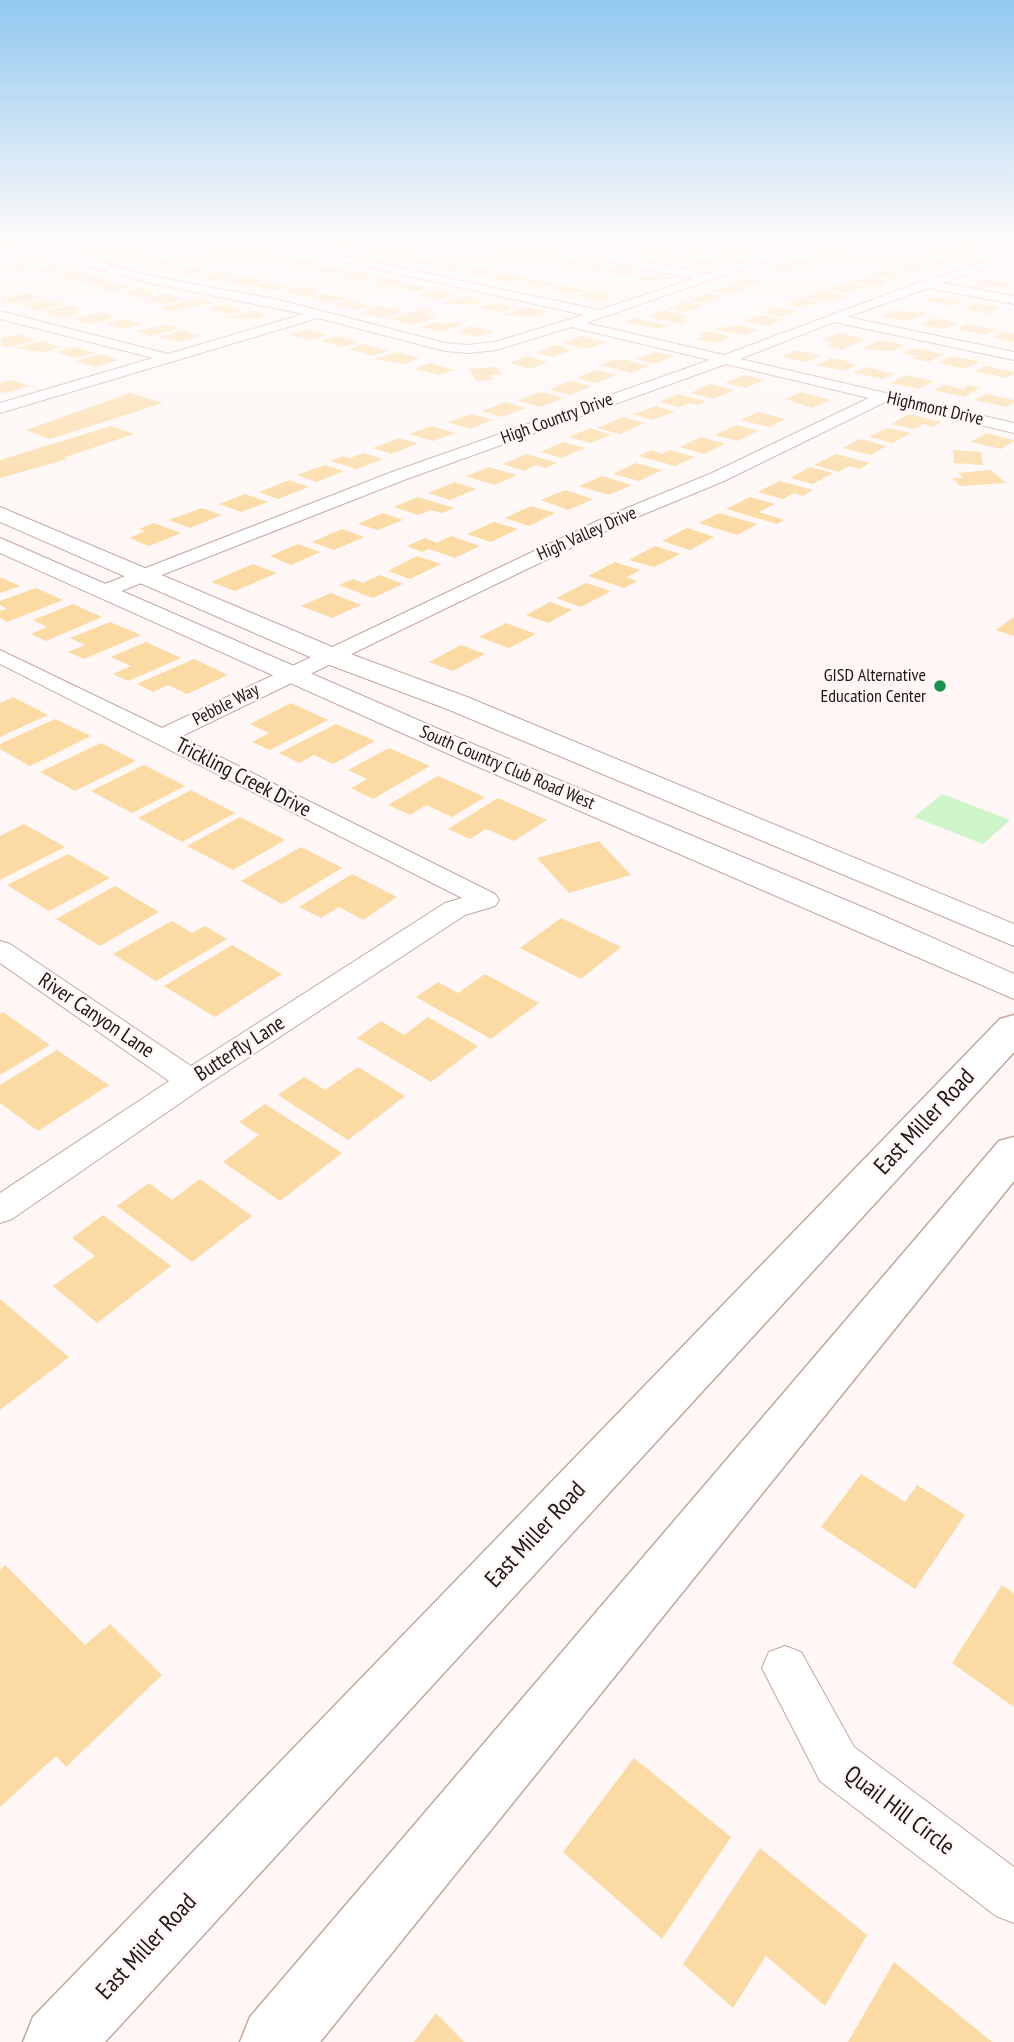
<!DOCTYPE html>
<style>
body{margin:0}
canvas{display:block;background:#fef7f5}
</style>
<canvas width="1014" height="2042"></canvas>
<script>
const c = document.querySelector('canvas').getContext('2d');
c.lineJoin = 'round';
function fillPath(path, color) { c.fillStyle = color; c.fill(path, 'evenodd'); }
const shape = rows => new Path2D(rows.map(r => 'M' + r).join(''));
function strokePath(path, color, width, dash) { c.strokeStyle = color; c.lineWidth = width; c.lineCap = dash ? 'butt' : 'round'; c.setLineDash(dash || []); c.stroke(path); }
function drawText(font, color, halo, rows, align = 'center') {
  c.font = font + ' "PT Sans Narrow",sans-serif'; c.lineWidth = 5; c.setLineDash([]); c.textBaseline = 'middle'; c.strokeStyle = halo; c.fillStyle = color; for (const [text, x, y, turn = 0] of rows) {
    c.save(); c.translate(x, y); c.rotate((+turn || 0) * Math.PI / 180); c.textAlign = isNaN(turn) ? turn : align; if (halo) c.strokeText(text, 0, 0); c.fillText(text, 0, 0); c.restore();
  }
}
fillPath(shape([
 [942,794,1010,820,983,844,914,817]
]), '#cef4ca');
fillPath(shape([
 [13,241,27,245,9,249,0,246,6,244,0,242],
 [202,241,218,245,204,248,186,244],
 [349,241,366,245,351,249,334,245],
 [484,241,494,241,508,244,494,248,475,243],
 [751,241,768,241,773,242,758,247,742,244],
 [964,244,987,248,975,253,952,248],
 [376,245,390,251,376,254,357,250],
 [738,245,755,249,741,253,723,250],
 [97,246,112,246,120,247,95,253,81,250],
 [512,246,533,250,521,254,500,250],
 [835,246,855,250,844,254,825,250],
 [222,247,238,250,223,254,207,251],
 [646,247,656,249,653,250,665,252,653,256,631,252],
 [117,250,130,251,140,253,119,258,102,254],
 [250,250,269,255,239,262,231,260,246,256,235,254],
 [947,250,967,253,954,259,934,255],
 [399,251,417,254,400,259,382,255],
 [537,251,558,256,546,260,525,255],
 [695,251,707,253,680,262,657,257,668,254,680,256],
 [821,252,839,255,825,260,808,257],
 [143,255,159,259,142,263,126,259],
 [277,256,294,260,276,264,259,260],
 [439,257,448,259,428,265,411,261],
 [564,257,586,261,568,267,551,260],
 [928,257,952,261,939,266,921,263,928,260,922,259],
 [805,258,819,260,804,266,789,263],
 [698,259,716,262,703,267,685,263],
 [305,260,322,264,307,267,282,266],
 [29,261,44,264,17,271,6,268],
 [163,261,181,265,166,269,148,265],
 [448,262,468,267,455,270,435,266],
 [590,262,613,267,600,271,577,266],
 [909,263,927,266,914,272,896,268],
 [786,264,803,268,788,273,771,270],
 [53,265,68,269,52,272,27,271],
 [194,266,208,269,186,275,171,272],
 [326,266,347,271,333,274,313,270],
 [478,267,496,271,481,276,462,272],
 [619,267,641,272,628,276,606,272],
 [885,270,906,274,892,279,871,275],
 [76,271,91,275,64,281,55,279,65,277,58,275],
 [355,271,373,276,357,280,338,276],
 [228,272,238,275,216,281,196,276],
 [503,273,515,276,529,277,511,283,489,278],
 [649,274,671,278,658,282,636,278],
 [93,276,111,281,95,285,77,280],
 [239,277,251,277,264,280,243,286,224,281],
 [383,277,403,281,384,287,375,285,381,283,370,281],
 [865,277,889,281,876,287,853,282],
 [750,278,765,281,748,287,733,284],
 [532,279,555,284,542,288,520,283],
 [985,279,998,282,1014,283,1001,288,975,284],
 [269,282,289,287,274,291,254,286],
 [114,283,132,287,109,293,99,291,106,289,98,287],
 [408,283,429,288,411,293,404,292,409,290,395,287],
 [845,283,864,287,849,293,830,289],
 [562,285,585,290,572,294,549,289],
 [731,285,748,289,731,295,714,291],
 [299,287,311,287,317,289,312,290,320,292,305,297,284,291],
 [138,288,157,293,141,298,122,293],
 [437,290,456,294,438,300,419,295],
 [822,290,847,296,832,302,806,297],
 [593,291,614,295,598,301,577,296],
 [28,293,42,297,16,304,1,299],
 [325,293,346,299,330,303,309,298],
 [707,293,722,296,705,303,690,300],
 [166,294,183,299,163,304,146,299],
 [464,296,486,301,472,305,441,303],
 [936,297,963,302,953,306,926,301],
 [801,298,818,302,803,308,786,304],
 [196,299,213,303,170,311,161,308],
 [41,300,52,301,65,304,40,311,22,305],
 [349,301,370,306,357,310,335,305],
 [496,302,516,307,501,312,480,307],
 [685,302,703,306,685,312,668,308],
 [975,303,999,308,987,314,963,309],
 [224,304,244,310,228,314,207,309],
 [71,305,83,309,73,311,80,313,64,318,44,312],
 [381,306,403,312,382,318,361,313],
 [527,307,547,312,532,317,504,315],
 [776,307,797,311,782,317,762,312],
 [423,309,433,311,425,314,438,317,413,325,390,319],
 [252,310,268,315,252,319,226,318],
 [663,310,689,316,681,319,689,321,681,324,647,316],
 [895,310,911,313,916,311,927,313,909,321,882,316],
 [100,312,117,317,92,324,75,319],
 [759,315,782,320,768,326,744,321],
 [634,318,667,325,658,329,624,322],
 [933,318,958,323,944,329,919,324],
 [123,319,143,324,125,329,105,324],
 [436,322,445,325,454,322,464,324,441,332,421,327],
 [967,324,995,330,985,335,956,329],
 [167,325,180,328,151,336,135,331],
 [739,325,758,330,744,335,714,329],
 [471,326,493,332,477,337,456,332],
 [308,329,328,335,310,340,290,335],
 [182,330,201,336,178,342,159,337],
 [707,331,731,337,714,343,696,339,705,336,698,334],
 [1005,332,1014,334,1014,342,993,337],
 [839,333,866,339,842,350,827,346,835,343,823,340],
 [18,334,36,340,8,347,0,345,3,343,0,339],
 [336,336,359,342,343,347,320,341],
 [582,336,607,342,587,349,563,343],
 [880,340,904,345,892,351,861,349],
 [41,341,61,347,44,352,15,348],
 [364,344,388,351,373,356,349,349],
 [556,345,572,350,553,357,536,353],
 [74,347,95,353,75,358,55,352],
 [915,348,944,354,928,362,911,358,916,356,903,353],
 [796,350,821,356,806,362,781,357],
 [397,352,420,358,404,364,374,359],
 [656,352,674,356,654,364,636,359],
 [101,354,119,360,95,367,76,361],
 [527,356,548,362,530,369,509,363],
 [952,356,980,362,965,369,938,363],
 [832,358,851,362,848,363,857,365,844,371,816,365],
 [614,360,626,360,649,366,631,373,600,365],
 [430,363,455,370,439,375,414,369],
 [986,366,1014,372,1014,374,1007,378,975,371],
 [496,367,502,374,490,375,493,380,477,381,469,369],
 [865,367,895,374,883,379,853,373],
 [597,370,617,375,596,383,576,378],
 [744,375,764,380,745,388,725,383],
 [906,375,934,381,919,389,890,383],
 [12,380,30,386,4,393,0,392,0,383],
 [570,381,591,386,570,395,550,390],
 [710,384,734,390,714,399,690,393],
 [944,385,963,389,968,385,981,388,964,397,933,390],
 [540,392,564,398,541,407,518,401],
 [801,392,831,400,812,408,786,399],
 [130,393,163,403,50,439,26,430],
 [678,394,706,401,698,405,689,403,679,407,660,402],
 [985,394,1014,400,1014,403,1007,407,974,400],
 [506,402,525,408,502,417,482,411],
 [656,406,675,412,652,420,633,414],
 [758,412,786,419,769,427,740,420],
 [472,414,493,420,470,429,448,422],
 [909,414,942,422,933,427,924,424,914,429,891,424],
 [623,417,645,423,620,434,597,428],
 [737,425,758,431,737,441,715,435],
 [111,426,134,434,63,458,67,459,0,478,0,460],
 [432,426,455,433,433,441,409,434],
 [590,428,611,435,590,443,569,437],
 [887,428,911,433,893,443,869,437],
 [986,433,1014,440,1014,441,1001,449,971,442],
 [701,437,725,444,704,454,680,447],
 [399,438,418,443,392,454,373,448],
 [860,439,887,446,870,455,843,448],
 [563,442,585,448,561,458,540,452],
 [651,450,662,454,670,450,695,457,675,466,639,456],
 [953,450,981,452,983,465,954,463],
 [364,453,383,459,357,469,330,461,343,456,350,458],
 [527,454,557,463,545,468,536,465,524,471,503,464],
 [836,454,870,463,860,469,849,466,838,472,814,465],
 [636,463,662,470,639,481,613,474],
 [325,465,344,471,316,482,297,475],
 [489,467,517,475,494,485,466,476],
 [810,467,833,473,813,484,790,478],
 [991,470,1006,483,960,486,952,478,963,478,958,473],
 [602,476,632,485,609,495,579,486],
 [289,480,309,487,278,499,259,492],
 [779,481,813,490,803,496,794,493,783,499,758,492],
 [455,482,476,489,450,500,428,493],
 [565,490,593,499,568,510,541,500],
 [245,494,268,502,241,512,219,504],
 [418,497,454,508,442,513,431,510,418,515,394,507],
 [750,497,775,504,759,512,784,520,777,524,726,509],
 [531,506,555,513,529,526,505,518],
 [202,508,222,515,190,528,169,520],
 [383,513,403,520,378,530,358,524],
 [719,513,757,524,737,535,699,523],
 [494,522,518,529,491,542,467,534],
 [154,523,181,533,149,546,129,538,145,531,139,529],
 [687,528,714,537,690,550,662,541],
 [342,529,364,537,334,550,312,542],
 [451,536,480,546,455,558,429,549,422,552,407,546,425,538,437,543],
 [298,544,320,552,291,565,270,556],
 [655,546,680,554,654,567,629,560],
 [417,556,441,564,410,579,388,571],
 [615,562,640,570,627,577,637,581,624,588,588,576],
 [253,564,277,573,235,591,211,582],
 [380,575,403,584,373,598,339,585,353,579,363,583],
 [0,577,20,586,0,593],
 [586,583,611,591,581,607,556,598],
 [36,588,63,600,7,622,0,618,0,611,7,609,0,605,0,601],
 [331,593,361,605,332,618,301,606],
 [550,602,572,610,548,623,526,615],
 [73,604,102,617,46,641,31,634,47,627,33,620],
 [1014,617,1014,636,996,630],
 [110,622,141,635,84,659,68,652,85,645,70,638],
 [506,623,536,634,509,648,479,637],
 [146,642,181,658,128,681,113,674,131,666,111,657],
 [461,645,485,654,453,671,429,662],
 [194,659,228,675,187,694,168,685,153,692,137,684],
 [13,697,48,715,0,737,0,703],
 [291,703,328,720,270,750,252,742,269,733,250,724],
 [55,719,91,736,30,766,0,749,0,744],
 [336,724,375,741,333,764,314,755,299,763,279,753],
 [101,743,136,761,75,791,40,772],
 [389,748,430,766,373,799,351,788,367,779,348,770],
 [144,765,185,786,132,813,91,791],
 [438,776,485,797,452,817,426,805,410,815,388,805],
 [191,790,235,813,182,842,138,818],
 [498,798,547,820,514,841,486,829,470,839,448,829],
 [240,817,285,840,233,870,187,846],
 [24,824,65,847,0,880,0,836],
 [599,841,631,875,569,893,537,858],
 [301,847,342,868,282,904,241,881],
 [68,854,110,878,49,911,7,885],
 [352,874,397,897,363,920,339,907,321,918,299,907],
 [115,886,159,912,100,946,56,919],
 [561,918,621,947,581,979,520,948],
 [172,921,192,933,205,926,227,939,156,981,113,954],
 [232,945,282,974,215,1017,164,986],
 [485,974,539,1003,491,1039,416,997,438,982,458,993],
 [3,1012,50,1045,0,1075,0,1014],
 [428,1017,478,1046,431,1082,357,1038,381,1021,404,1035],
 [57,1050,109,1085,38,1131,0,1103,0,1085],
 [358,1067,405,1096,348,1140,278,1095,304,1077,325,1090],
 [265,1104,342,1153,280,1201,223,1162,259,1135,239,1122],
 [200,1179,252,1216,192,1262,117,1206,149,1183,172,1200],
 [103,1215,171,1266,97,1323,53,1286,95,1256,72,1238],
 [0,1299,69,1357,0,1410],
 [861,1474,905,1502,917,1485,965,1515,915,1589,821,1527],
 [5,1565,85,1645,110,1624,162,1675,66,1767,56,1756,0,1807,0,1570],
 [1002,1585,1014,1593,1014,1707,952,1663],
 [634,1758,731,1837,662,1939,563,1852],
 [760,1848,867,1935,825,2006,766,1956,733,2008,683,1964],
 [894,1962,992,2042,848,2042],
 [436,2013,464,2042,414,2042]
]), '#fbdaa4');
const minor = shape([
 [252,241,273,241,599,310,693,279,529,244,523,241,545,241,706,274,805,241,822,241,586,323,724,355,923,281,1014,253,1014,260,942,283,1014,296,1014,304,928,288,847,317,1014,352,1014,360,834,322,740,359,1014,423,1014,433,885,402,724,481,620,524,180,737,495,894,499,900,495,906,465,915,202,1088,12,1219,0,1223,0,1193,169,1081,0,963,0,941,10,944,191,1066,445,903,462,898,0,664,0,650,162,728,608,516,712,473,869,398,726,364,404,480,111,595,97,595,94,591,97,587,392,472,710,360,571,327,496,350,468,353,445,351,318,318,0,413,0,403,153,358,0,319,0,311,168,354,304,314,150,283,40,253,0,262,0,256,58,243,64,246,55,250,151,276,279,300,445,343,468,345,495,342,584,315,252,241],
 [785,1646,801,1652,854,1747,1014,1867,1014,1923,996,1916,820,1781,762,1668,769,1652,785,1646]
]);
const tertiary = shape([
 [0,507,337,649,467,697,1014,924,1014,946,447,709,319,661,0,522,0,507],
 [0,538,480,747,879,914,1014,974,1014,999,460,759,0,553,0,538]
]);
const secondary = shape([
 [1014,1015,1014,1052,105,2042,23,2042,33,2017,1000,1019,1014,1015],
 [1014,1137,1014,1181,320,2042,240,2042,250,2017,999,1141,1014,1137]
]);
strokePath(minor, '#c4a79c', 2);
strokePath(tertiary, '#c4a79c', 2);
strokePath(secondary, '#c4a79c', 3);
fillPath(minor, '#fff');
fillPath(tertiary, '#fff');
fillPath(secondary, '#fff');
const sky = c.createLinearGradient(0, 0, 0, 527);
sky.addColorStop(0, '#91c8ef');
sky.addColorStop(0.46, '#fffbfa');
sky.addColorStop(1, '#fffbfa00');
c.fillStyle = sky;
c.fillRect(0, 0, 1014, 527);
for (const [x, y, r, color] of [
 [940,686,7,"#19924e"]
]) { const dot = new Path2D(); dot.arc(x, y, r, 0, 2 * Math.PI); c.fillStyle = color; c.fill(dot); strokePath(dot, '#fef7f5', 2.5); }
drawText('18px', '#211713', '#fef7f5', [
 ["Highmont Drive",935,409,13],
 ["High Country Drive",557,419,-20],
 ["High Valley Drive",587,534,-24],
 ["Pebble Way",226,705,-27],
 ["South Country Club Road West",507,768,23]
]);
drawText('18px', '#211713', '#fef7f5', [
 ["GISD Alternative",926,676],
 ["Education Center",926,697]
], 'right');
drawText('21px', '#211713', '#fef7f5', [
 ["Trickling Creek Drive",243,778,27],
 ["River Canyon Lane",96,1016,34],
 ["Butterfly Lane",240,1049,-33]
]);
drawText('24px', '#211713', '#fef7f5', [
 ["East Miller Road",925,1122,-47],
 ["East Miller Road",536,1535,-47],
 ["Quail Hill Circle",899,1811,37],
 ["East Miller Road",147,1947,-47]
]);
</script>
